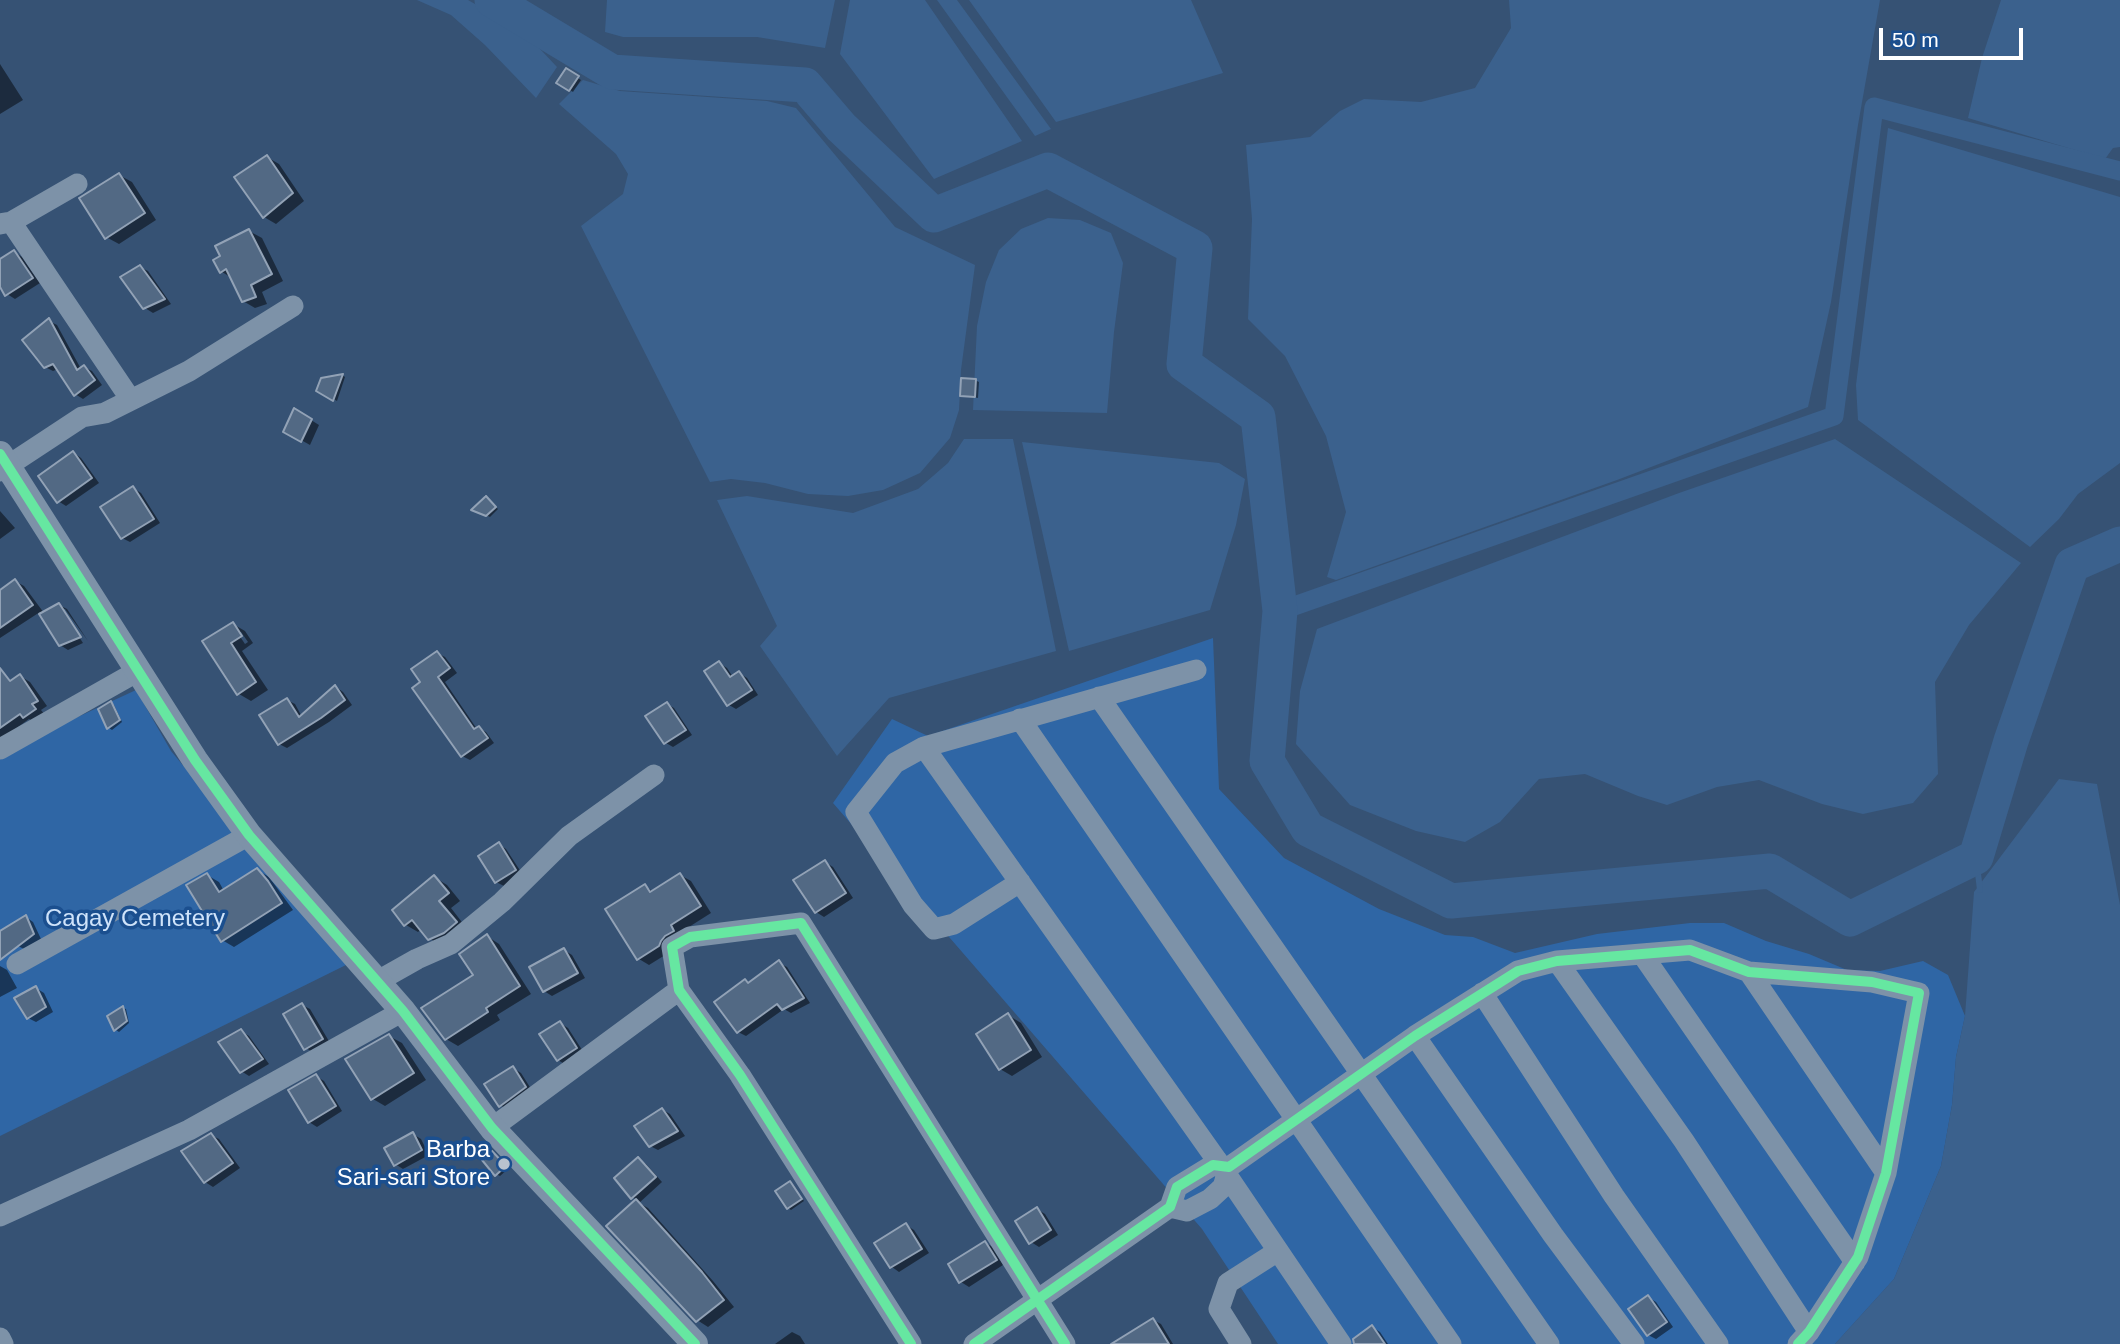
<!DOCTYPE html>
<style>
body{margin:0}
#map{position:relative;width:2120px;height:1344px;overflow:hidden;background:#365274;font-family:Helvetica,sans-serif}
canvas{display:block}
.scale{position:absolute;left:1879px;top:28px;width:144px;height:32px;box-sizing:border-box;border:4px solid #fff;border-top:0;padding-left:9px;font-size:21px;line-height:24px;white-space:nowrap;color:#fff;-webkit-text-stroke:5px #1b4f8f;paint-order:stroke}
</style>
<div id="map">
<canvas width="2120" height="1344"></canvas>
<div class="scale">50 m</div>
</div>
<script>
const c = document.querySelector('canvas').getContext('2d');
c.lineJoin = 'round';
function fillPath(path, color) { c.fillStyle = color; c.fill(path, 'evenodd'); }
const shape = rows => new Path2D(rows.map(r => 'M' + r).join(''));
function strokePath(path, color, width, dash) { c.strokeStyle = color; c.lineWidth = width; c.lineCap = dash ? 'butt' : 'round'; c.setLineDash(dash || []); c.stroke(path); }
function drawText(font, color, halo, rows, align = 'center') {
  c.font = font + ' Helvetica,sans-serif'; c.lineWidth = 7; c.setLineDash([]); c.textBaseline = 'middle'; c.strokeStyle = halo; c.fillStyle = color; for (const [text, x, y, turn = 0] of rows) {
    c.save(); c.translate(x, y); c.rotate((+turn || 0) * Math.PI / 180); c.textAlign = isNaN(turn) ? turn : align; if (halo) c.strokeText(text, 0, 0); c.fillText(text, 0, 0); c.restore();
  }
}
fillPath(shape([
 [1213,638,1219,789,1284,858,1379,909,1445,935,1473,937,1515,953,1597,934,1690,923,1724,923,1766,941,1809,954,1847,970,1880,971,1923,961,1948,975,1965,1016,1956,1057,1952,1105,1941,1166,1894,1279,1835,1344,1278,1344,1202,1229,833,803,892,719,928,736],
 [136,690,171,751,348,964,0,1136,0,753]
]), '#2f66a5');
fillPath(shape([
 [417,0,468,0,525,33,557,67,536,98,485,45,451,15],
 [607,0,835,0,825,48,757,37,623,37,605,32],
 [850,0,925,0,1022,141,934,179,840,54],
 [937,0,957,0,1051,129,1035,136],
 [969,0,1191,0,1223,73,1056,122],
 [1509,0,1880,0,1858,125,1831,302,1808,407,1617,480,1336,580,1327,577,1346,512,1326,436,1285,356,1248,319,1252,219,1246,145,1310,137,1340,111,1364,99,1421,102,1475,88,1511,28],
 [2001,0,2120,0,2120,147,2113,148,2105,159,1968,118,1982,58],
 [583,80,620,91,767,101,796,108,895,227,975,265,961,370,959,410,950,438,920,473,883,490,848,496,808,494,765,483,731,479,710,482,581,226,623,194,628,174,616,154,559,104],
 [1888,128,2120,197,2120,463,2078,494,2059,519,2030,547,1858,420,1856,385],
 [1048,218,1080,220,1111,233,1123,263,1114,332,1107,413,973,410,977,326,986,282,999,250,1021,229],
 [964,439,1013,439,1056,651,889,698,837,756,760,646,777,626,717,500,747,496,853,513,918,489,948,463],
 [1835,439,2021,563,1969,625,1935,682,1938,774,1913,803,1863,814,1822,804,1759,780,1717,787,1667,805,1638,796,1585,774,1539,779,1500,822,1465,842,1416,831,1350,805,1296,744,1300,691,1317,629,1679,493],
 [1022,442,1219,463,1245,479,1236,525,1210,610,1069,651],
 [2059,779,2097,784,2120,905,2120,1344,1835,1344,1894,1279,1941,1166,1952,1105,1956,1057,1965,1016,1974,892]
]), '#3b618d');
fillPath(shape([
 [0,64,23,100,0,114],
 [566,70,581,80,573,92,558,82],
 [267,157,279,164,304,201,276,224,264,217],
 [119,175,132,182,156,220,119,244,106,237],
 [249,231,262,238,283,281,262,292,267,304,255,308,243,301,232,278,222,272],
 [14,252,22,257,40,283,15,299,7,294,0,284,0,261],
 [140,267,148,271,171,304,153,313,145,308],
 [49,321,57,325,81,369,84,367,92,371,102,385,83,399,75,394,58,369,53,371,45,367],
 [342,375,345,377,337,401,318,390],
 [975,380,979,382,978,398,962,395],
 [295,410,319,425,310,445,285,431],
 [74,453,81,458,99,483,66,506,58,501],
 [133,488,141,493,160,523,130,542,122,538],
 [486,498,498,509,490,517,474,509],
 [0,511,15,528,0,539],
 [15,581,24,586,44,613,59,605,67,609,88,641,65,609,61,609,83,643,68,650,60,645,40,612,0,638,0,593],
 [233,624,245,631,253,643,242,651,268,690,251,701,239,694,205,642],
 [237,632,241,632,248,642,245,644],
 [437,653,445,657,457,673,445,682,477,729,479,728,486,732,494,743,470,760,462,756,422,682],
 [719,663,727,668,733,677,739,673,747,678,758,695,736,709,729,705],
 [20,676,30,682,47,706,41,710,45,715,34,722,29,719,0,740,0,681,5,677,12,681],
 [336,687,343,692,352,705,329,722,287,748,279,744,287,700,295,704,302,717],
 [111,703,114,705,122,722,112,730,109,728],
 [667,704,674,708,692,735,673,747,666,743],
 [499,844,506,849,523,875,504,886,496,882],
 [825,862,833,867,853,898,824,917,816,912],
 [257,870,269,877,293,910,234,947,222,940,207,875,219,882,224,891],
 [680,875,691,881,711,913,681,932,670,952,649,965,639,959,645,886,654,892],
 [434,877,447,885,460,901,451,908,468,930,442,946,429,938,421,929,418,932,406,925],
 [26,917,33,922,41,939,26,950,18,946],
 [487,936,499,944,531,994,497,1015,500,1020,458,1046,446,1039,475,976],
 [564,950,572,955,585,978,552,996,544,991],
 [779,963,787,967,810,1003,791,1013,784,1009,746,1036,738,1032,746,981,750,984],
 [0,966,7,970,17,988,0,997],
 [36,988,44,993,53,1012,36,1022,28,1018],
 [302,1005,310,1009,330,1043,314,1053,306,1048],
 [123,1008,126,1009,129,1023,119,1032,116,1030,110,1017],
 [1008,1015,1021,1023,1042,1057,1012,1076,1000,1069],
 [560,1023,568,1028,584,1053,566,1065,558,1060],
 [241,1031,249,1036,269,1064,249,1076,241,1071],
 [389,1036,402,1043,426,1080,385,1106,373,1099],
 [513,1068,521,1073,533,1092,508,1110,500,1105],
 [316,1076,324,1081,342,1111,317,1127,309,1122],
 [663,1110,670,1114,685,1136,658,1150,650,1146],
 [413,1134,421,1139,429,1155,403,1169,395,1164],
 [211,1135,219,1139,240,1168,213,1187,205,1182],
 [495,1155,508,1169,500,1176,496,1174],
 [639,1159,646,1164,662,1182,639,1203,648,1208,713,1281,734,1307,708,1327,697,1320,637,1200,632,1197],
 [790,1183,804,1201,791,1210,788,1208],
 [1037,1209,1045,1214,1058,1235,1039,1247,1031,1242],
 [906,1225,914,1230,929,1253,899,1272,892,1267,877,1244],
 [985,1243,993,1247,1003,1265,969,1287,961,1282,950,1265],
 [1648,1297,1656,1302,1673,1327,1656,1339,1648,1335],
 [1153,1320,1161,1324,1173,1344,1115,1344],
 [1372,1327,1380,1332,1388,1344,1361,1344],
 [792,1332,800,1336,805,1344,775,1344]
]), '#0007');
strokePath(shape([
 [1976,857,1980,890]
]), '#3b618d', 6);
strokePath(shape([
 [1280,611,1834,416,1874,107,2120,171]
]), '#3b618d', 19);
strokePath(shape([
 [492,0,612,72,805,85,841,127,934,215,1048,170,1195,248,1184,364,1258,417,1280,611,1267,761,1308,829,1451,901,1770,871,1850,919,1976,857,2011,741,2072,565,2120,544]
]), '#3b618d', 35);
const building = shape([
 [566,68,579,76,569,91,556,83,566,68],
 [267,155,293,193,263,218,234,177,267,155],
 [119,173,145,213,105,239,79,198,119,173],
 [249,229,272,274,251,285,256,297,242,302,226,269,220,273,213,260,220,256,215,246,249,229],
 [14,250,33,278,5,296,0,287,0,259,14,250],
 [140,265,165,299,143,309,120,277,140,265],
 [49,318,77,370,84,365,95,380,74,396,53,364,44,368,22,340,49,318],
 [343,374,333,401,316,391,321,378,343,374],
 [961,378,976,379,975,397,960,396,961,378],
 [294,408,312,419,301,442,283,432,294,408],
 [73,451,92,478,57,503,38,476,73,451],
 [133,486,154,519,121,539,100,507,133,486],
 [486,496,496,507,486,516,471,510,486,496],
 [15,579,33,605,0,628,0,590,15,579],
 [59,603,81,637,59,646,39,614,59,603],
 [233,622,242,636,231,643,256,682,237,695,202,641,233,622],
 [437,651,450,668,438,677,474,729,479,726,488,738,461,757,412,688,420,682,411,669,437,651],
 [719,661,730,677,739,671,752,690,727,706,704,671,719,661],
 [0,668,10,681,20,674,38,701,32,704,36,709,23,718,20,714,0,728,0,668],
 [335,685,345,700,321,718,278,745,259,715,287,698,299,717,335,685],
 [111,701,120,720,107,729,98,709,111,701],
 [667,702,686,730,664,744,645,716,667,702],
 [499,842,516,870,495,883,478,856,499,842],
 [825,860,846,893,815,913,793,880,825,860],
 [257,868,268,881,282,903,221,942,186,885,207,873,219,892,257,868],
 [680,873,701,906,671,925,674,931,665,936,661,941,659,946,637,960,605,909,645,884,650,892,680,873],
 [434,875,449,893,439,901,457,922,444,933,428,940,412,920,404,926,392,910,434,875],
 [26,915,34,934,0,960,0,931,26,915],
 [487,934,520,986,486,1008,488,1012,445,1040,421,1008,473,975,459,954,487,934],
 [564,948,578,973,543,992,529,967,564,948],
 [779,960,804,998,782,1010,777,1004,737,1033,714,1002,745,979,748,983,779,960],
 [36,986,46,1007,27,1019,14,998,36,986],
 [302,1003,323,1039,304,1050,283,1014,302,1003],
 [123,1006,127,1021,114,1031,107,1016,123,1006],
 [1008,1013,1031,1050,999,1070,976,1034,1008,1013],
 [560,1021,577,1048,557,1061,539,1034,560,1021],
 [241,1029,263,1059,240,1073,218,1042,241,1029],
 [389,1034,414,1073,371,1100,345,1059,389,1034],
 [513,1066,526,1087,499,1107,484,1084,513,1066],
 [316,1074,336,1106,308,1123,288,1090,316,1074],
 [662,1108,678,1131,649,1147,634,1126,662,1108],
 [413,1132,422,1150,394,1166,384,1148,413,1132],
 [211,1133,233,1163,204,1183,181,1151,211,1133],
 [492,1151,506,1166,495,1176,482,1160,492,1151],
 [638,1157,656,1177,631,1199,614,1178,638,1157],
 [790,1181,802,1199,787,1209,775,1191,790,1181],
 [636,1199,702,1272,724,1300,696,1322,606,1226,636,1199],
 [1037,1207,1051,1230,1029,1244,1015,1221,1037,1207],
 [906,1223,922,1249,890,1268,874,1243,906,1223],
 [985,1241,997,1260,959,1283,948,1264,985,1241],
 [1648,1295,1667,1322,1647,1336,1628,1309,1648,1295],
 [1153,1318,1169,1344,1111,1344,1153,1318],
 [1372,1325,1385,1344,1354,1344,1353,1339,1372,1325]
]);
fillPath(building, '#526984');
strokePath(building, '#92a2b6', 2);
strokePath(shape([
 [11,222,131,400],
 [0,224,11,222,77,184],
 [0,471,82,417,105,413,189,371,293,306],
 [1099,697,1549,1344],
 [1020,719,1451,1344],
 [924,747,1216,1159,1341,1344],
 [0,749,138,671],
 [1020,882,954,924,934,929,913,905,856,812,895,763,924,747,1196,670],
 [1642,954,1855,1262],
 [1557,961,1684,1141,1809,1332],
 [17,964,249,835],
 [1749,972,1886,1173],
 [378,981,417,959,451,944,502,902,569,836,654,775],
 [1482,993,1614,1196,1718,1344],
 [1415,1036,1553,1235,1634,1344],
 [492,1128,679,990],
 [1170,1207,1187,1211,1210,1199,1223,1187,1229,1168],
 [0,1216,189,1130,403,1011],
 [0,1338,3,1344],
 [911,1344,740,1075,679,990,672,947,690,937,801,923,1065,1344],
 [974,1344,1170,1207,1177,1187,1213,1165,1229,1167,1415,1036,1518,971,1557,961,1690,950,1749,972,1872,982,1919,993,1886,1173,1858,1257,1809,1332,1798,1344],
 [1241,1344,1219,1309,1228,1283,1278,1251]
]), '#7d92a8', 21);
strokePath(shape([
 [0,454,195,760,249,835,403,1011,492,1128,695,1344]
]), '#7d92a8', 26);
strokePath(shape([
 [0,454,195,760,249,835,403,1011,492,1128,695,1344],
 [911,1344,740,1075,679,990,672,947,690,937,801,923,1065,1344],
 [974,1344,1170,1207,1177,1187,1213,1165,1229,1167,1415,1036,1518,971,1557,961,1690,950,1749,972,1872,982,1919,993,1886,1173,1858,1257,1809,1332,1798,1344]
]), '#66e7a1', 10);
for (const [x, y, r, color] of [
 [504,1164,7,"#b9c2ce"]
]) { const dot = new Path2D(); dot.arc(x, y, r, 0, 2 * Math.PI); c.fillStyle = color; c.fill(dot); strokePath(dot, '#1b4f8f', 2.5); }
drawText('24px', '#cfe3fa', '#1b4f8f', [
 ["Cagay Cemetery",135,919]
]);
drawText('24px', '#fff', '#1b4f8f', [
 ["Barba",490,1150],
 ["Sari-sari Store",490,1178]
], 'right');
</script>
